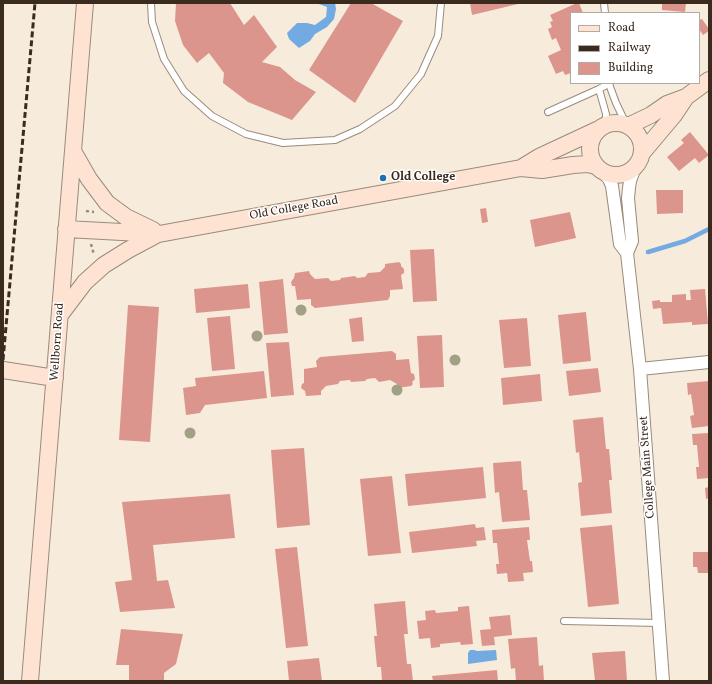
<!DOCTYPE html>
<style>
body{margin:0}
#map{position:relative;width:712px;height:684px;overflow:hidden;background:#f7ecdb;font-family:Vollkorn,serif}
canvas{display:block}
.frame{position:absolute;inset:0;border:4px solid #3b2a1e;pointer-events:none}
.legend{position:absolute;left:570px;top:12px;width:130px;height:72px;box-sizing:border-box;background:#fff;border:1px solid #b1aaa5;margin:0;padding:5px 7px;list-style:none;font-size:12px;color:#3b2a1e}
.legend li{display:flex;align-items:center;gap:8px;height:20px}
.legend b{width:20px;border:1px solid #b1aaa5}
</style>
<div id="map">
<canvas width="712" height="684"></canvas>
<div class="frame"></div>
<ul class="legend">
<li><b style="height:5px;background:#fee3d2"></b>Road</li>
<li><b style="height:5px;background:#3b2a1e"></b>Railway</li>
<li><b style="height:11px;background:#dc958c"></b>Building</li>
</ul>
</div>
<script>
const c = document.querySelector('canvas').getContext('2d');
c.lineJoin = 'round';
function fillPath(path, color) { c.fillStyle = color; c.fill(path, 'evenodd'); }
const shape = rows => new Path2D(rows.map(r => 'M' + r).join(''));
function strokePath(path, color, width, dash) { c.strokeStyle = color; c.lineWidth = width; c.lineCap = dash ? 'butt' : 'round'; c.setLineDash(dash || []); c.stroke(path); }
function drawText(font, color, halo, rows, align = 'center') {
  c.font = font + ' Vollkorn,serif'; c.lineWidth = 3; c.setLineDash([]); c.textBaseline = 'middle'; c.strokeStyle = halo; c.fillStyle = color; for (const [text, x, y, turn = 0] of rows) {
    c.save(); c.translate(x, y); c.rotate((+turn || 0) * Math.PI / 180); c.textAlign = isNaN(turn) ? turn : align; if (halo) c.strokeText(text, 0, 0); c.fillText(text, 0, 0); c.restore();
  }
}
fillPath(shape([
 [316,3,335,3,336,9,334,19,327,27,315,34,310,41,299,48,289,39,287,33,297,23,307,23,315,25,326,17,327,7],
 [470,650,474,650,477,651,496,650,497,660,468,664,468,653]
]), '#73aae1');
strokePath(shape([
 [648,252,685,241,709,229]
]), '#73aae1', 4.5);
fillPath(shape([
 [176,3,230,3,244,25,254,15,277,47,262,62,280,67,295,80,316,92,292,120,248,102,223,83,224,73,209,53,197,63,183,45,175,21],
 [351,3,371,3,403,21,355,103,309,70],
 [470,3,518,3,518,4,472,15],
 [577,3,579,3,583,13,571,13,571,73,565,75,563,71,556,74,548,56,561,50,556,38,552,40,548,29,552,27,550,22,553,21,550,15],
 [662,3,686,3,685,12,662,10],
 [702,19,709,29,709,31,703,35,699,29,699,20],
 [690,132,709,155,699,163,695,158,679,171,667,157,684,143,681,140],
 [656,190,683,190,683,213,657,214],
 [486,208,488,222,482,223,480,209],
 [570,212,576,238,535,247,530,220],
 [434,249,437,301,413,302,410,250],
 [399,262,401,264,401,266,404,269,404,273,401,275,403,289,390,290,390,296,388,300,315,308,311,305,311,299,297,300,295,286,292,286,291,282,294,278,295,273,309,271,310,274,315,279,328,278,331,281,340,280,341,278,355,276,357,278,365,277,368,273,380,272,385,267,385,264],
 [283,279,288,333,264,335,259,282],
 [248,284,250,308,196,313,194,289],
 [705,289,708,324,692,325,692,322,663,324,661,308,653,309,652,301,660,300,660,302,672,302,672,295,686,294,686,300,691,300,690,290],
 [128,305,159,307,150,442,119,440],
 [586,312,591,361,563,364,558,315],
 [230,316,235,369,212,371,207,318],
 [362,317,364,341,352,342,349,319],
 [527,318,531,366,504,368,499,320],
 [442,335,444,387,420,388,417,336],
 [289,342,294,395,271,397,266,343],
 [392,351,396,354,396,360,409,359,411,373,414,374,415,379,412,382,413,384,411,386,397,388,397,384,390,380,379,382,375,378,367,379,365,381,351,382,350,380,340,381,338,384,326,386,321,391,321,395,306,396,305,391,301,388,302,384,304,383,304,369,317,367,316,361,320,357],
 [598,368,601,392,569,396,566,371],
 [264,371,267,398,205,405,200,413,186,415,183,388,196,386,195,378],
 [540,374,542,401,503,405,501,378],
 [709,381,709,426,692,428,690,416,694,415,691,394,688,395,687,383],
 [603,417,606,449,609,449,612,480,609,480,612,513,581,516,578,483,582,482,579,452,576,453,573,420],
 [709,433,709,478,697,479,696,467,699,467,697,445,693,445,692,434],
 [304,448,310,525,277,528,271,450],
 [521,461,523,490,527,490,530,520,502,522,499,492,495,493,493,463],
 [483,467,486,498,408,506,405,474],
 [392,476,401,553,368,556,360,479],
 [709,487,709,498,706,499,705,488],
 [230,494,235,538,153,545,157,581,168,580,175,608,120,612,115,582,132,580,122,502],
 [475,524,476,528,484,527,486,540,476,541,477,546,412,553,409,532],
 [612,525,619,604,588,607,580,528],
 [529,527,530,540,527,540,530,561,532,561,533,572,523,573,524,581,508,582,507,573,497,574,496,564,499,564,497,543,493,543,492,530],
 [297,547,308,646,286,648,275,549],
 [693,552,709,552,709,573,698,573,697,567,693,567],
 [405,601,408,634,404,634,407,664,411,664,413,681,382,681,381,667,377,667,374,636,377,636,374,604],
 [469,606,473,644,461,645,460,642,440,644,440,647,431,648,430,638,419,639,417,621,426,620,425,611,435,610,436,613,458,611,458,607],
 [510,615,512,635,494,637,495,645,482,646,480,630,491,629,489,617],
 [121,629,183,634,176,664,164,673,164,681,129,681,129,665,116,665],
 [537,637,539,666,543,665,544,681,516,681,515,668,511,669,508,639],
 [625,651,627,681,595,681,592,653],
 [319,658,322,681,289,681,287,661],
 [497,670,498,681,433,681,432,676]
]), '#dc958c');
const lane = shape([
 [151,3,152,22,164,59,184,91,212,116,246,134,283,143,335,140,360,129,395,106,421,74,438,36,441,3],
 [604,3,605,13],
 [609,84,616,103,627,126],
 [599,89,606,114,606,125],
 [548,112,599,89,610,83],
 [564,621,659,623]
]);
const street = shape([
 [635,167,630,181,629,188,628,198,632,241,627,253,640,369,663,681],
 [602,171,609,179,612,186,620,244,627,253],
 [640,369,709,362]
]);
const secondary = shape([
 '590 149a26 26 0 1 1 52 0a26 26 0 1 1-52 0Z',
 [628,126,651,115,667,104,686,97,709,80],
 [73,151,89,179,107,203,126,217,153,230],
 [642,153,674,115,686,97],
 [521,168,539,157,599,129],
 [66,229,159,234,521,168,542,170,573,165,588,164,596,166],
 [60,315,85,282,104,265,128,250,158,234],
 [3,370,55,378],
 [30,681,85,3]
]);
strokePath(lane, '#998b7c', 8);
strokePath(street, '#998b7c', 14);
strokePath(secondary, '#998b7c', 18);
strokePath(shape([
 [86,211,94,212],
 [91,244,94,255]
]), '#998b7c', 2.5, [3, 3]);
strokePath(lane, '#fff', 6);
strokePath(street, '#fff', 12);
strokePath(secondary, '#fee3d2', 16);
strokePath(shape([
 [3,360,35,3]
]), '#3b2a1e', 3, [6, 3]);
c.fillStyle = '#a19f84';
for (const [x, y] of [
 [301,310],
 [257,336],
 [455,360],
 [397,390],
 [190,433]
]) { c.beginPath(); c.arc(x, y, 5.5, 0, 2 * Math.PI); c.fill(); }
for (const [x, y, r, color] of [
 [383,178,4,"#1f6fb2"]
]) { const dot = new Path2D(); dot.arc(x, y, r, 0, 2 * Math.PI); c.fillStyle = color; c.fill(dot); strokePath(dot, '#fff', 1.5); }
drawText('bold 12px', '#3b2a1e', '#fff', [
 ["Old College",391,178]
], 'left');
drawText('12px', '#3b2a1e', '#fff', [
 ["Old College Road",294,209,-10],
 ["Wellborn Road",58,342,-86],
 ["College Main Street",648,467,-94]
]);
</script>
